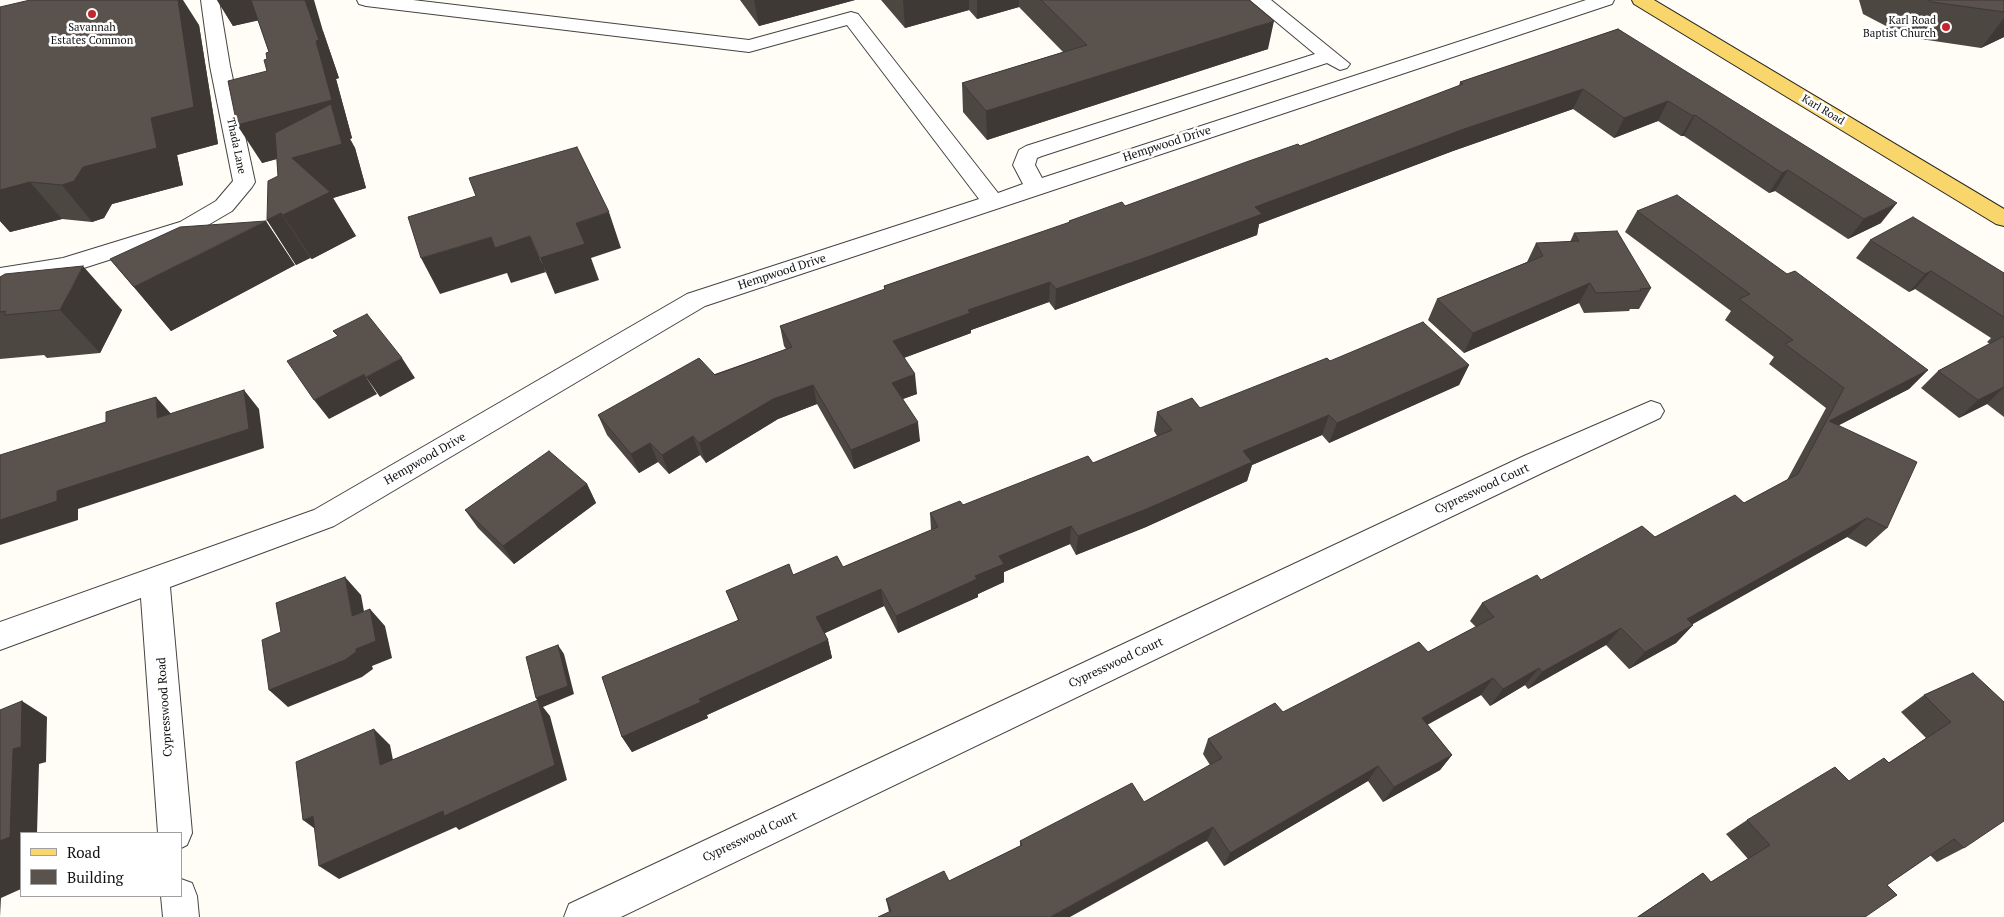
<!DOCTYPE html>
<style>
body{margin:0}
#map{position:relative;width:2004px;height:917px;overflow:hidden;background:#fffdf5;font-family:"PT Serif",serif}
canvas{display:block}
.legend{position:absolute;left:20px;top:832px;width:162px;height:65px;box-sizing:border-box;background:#fff;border:1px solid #a0a0a0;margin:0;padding:6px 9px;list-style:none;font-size:15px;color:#111}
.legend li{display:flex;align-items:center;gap:10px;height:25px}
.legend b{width:25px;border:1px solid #a0a0a0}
</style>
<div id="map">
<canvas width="2004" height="917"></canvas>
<ul class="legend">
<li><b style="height:6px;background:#f9d66b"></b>Road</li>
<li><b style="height:14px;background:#5a524d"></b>Building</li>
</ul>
</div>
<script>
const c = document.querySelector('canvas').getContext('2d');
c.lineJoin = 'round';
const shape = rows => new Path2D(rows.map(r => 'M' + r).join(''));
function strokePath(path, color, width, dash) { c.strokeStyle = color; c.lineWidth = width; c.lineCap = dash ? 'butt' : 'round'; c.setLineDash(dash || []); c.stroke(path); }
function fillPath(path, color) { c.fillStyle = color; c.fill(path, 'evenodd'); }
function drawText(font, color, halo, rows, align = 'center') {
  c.font = font + ' "PT Serif",serif'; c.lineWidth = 5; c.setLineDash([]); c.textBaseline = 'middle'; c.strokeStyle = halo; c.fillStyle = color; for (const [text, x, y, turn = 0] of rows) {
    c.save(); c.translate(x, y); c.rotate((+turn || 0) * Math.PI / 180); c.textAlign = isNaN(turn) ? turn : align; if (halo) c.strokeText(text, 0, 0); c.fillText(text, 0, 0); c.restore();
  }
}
const minor = shape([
 [201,0,219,0,230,66,255,182,252,187,232,211,196,232,65,274,0,284,0,268,63,258,180,222,216,201,233,181,210,66,201,0],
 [357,0,413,0,749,40,851,12,858,14,998,193,1023,184,1013,165,1019,150,1026,146,1315,54,1250,0,1271,0,1350,64,1347,68,1340,70,1327,63,1042,156,1037,158,1035,165,1042,178,1586,0,1614,0,1612,4,705,306,334,526,170,587,192,833,187,845,181,848,181,833,158,833,141,598,0,650,0,622,314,510,687,294,979,199,847,25,749,52,366,6,359,4,357,0],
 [1651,401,1660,404,1664,411,1660,418,1544,472,621,917,564,917,569,904,1524,456,1651,401],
 [181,879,192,883,197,896,199,917,163,917,161,896,181,896,181,879]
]);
const major = shape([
 [1632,0,1654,0,2004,209,2004,226,1996,224,1634,4,1632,0]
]);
strokePath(minor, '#444', 2);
strokePath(major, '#222', 2);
fillPath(minor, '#fff');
fillPath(major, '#f9d66b');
fillPath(shape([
 [217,0,323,31,339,78,336,79,352,138,350,139,355,148,366,188,333,198,356,236,312,259,310,258,296,265,267,220,278,176,277,159,262,163,267,71,267,59,269,52,258,20,233,26],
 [740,0,855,0,759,26],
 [881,0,1249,0,1268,49,987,140,963,112,962,83,1063,52,1019,7,977,19,969,10,905,28],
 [1859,0,2004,0,2004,37,1981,48,1907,37,1863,14],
 [0,7,199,25,218,144,177,155,183,185,112,204,104,218,92,222,62,219,10,232,0,221],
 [1618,29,1881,223,1848,239,1775,191,1769,193,1684,136,1681,136,1658,121,1614,138,1573,109,1453,151,1259,224,1257,235,1147,276,1055,310,1049,302,971,330,971,333,904,358,917,394,903,399,920,441,854,469,817,404,778,419,706,463,700,455,669,474,658,462,639,473,607,435,598,415,786,349,784,346,780,326,884,290,884,286,1069,223,1069,221,1125,206,1300,146,1459,86,1460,82],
 [1637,211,1787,274,1928,370,1909,389,1839,425,1887,528,1866,547,1847,537,1692,624,1693,625,1676,643,1629,669,1606,645,1528,689,1525,685,1490,706,1481,695,1427,724,1452,755,1440,770,1383,802,1368,781,1224,866,1207,841,889,912,886,899,949,881,1020,846,1020,841,1144,802,1210,765,1203,754,1208,739,1283,712,1428,652,1476,627,1470,621,1482,603,1744,503,1787,480,1826,408,1769,364,1774,357,1725,320,1731,311,1625,232],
 [1574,233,1651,288,1639,309,1630,309,1629,311,1584,313,1579,303,1464,353,1428,320,1437,299,1527,262,1536,243,1570,242],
 [1870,240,2004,273,2004,417,1987,404,1959,418,1921,388,1938,371,1990,344,1987,342,1991,338,1915,289,1909,292,1856,258],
 [110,259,295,265,171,331],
 [0,277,122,310,100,353,47,358,44,355,0,359],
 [1330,361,1469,365,1459,385,1329,443,1322,435,1252,465,1247,481,1146,527,1076,555,1070,544,1004,572,1004,582,978,594,978,597,898,633,884,606,824,633,828,640,832,658,707,715,708,718,632,752,622,737,738,620,726,591,793,575,843,567,931,530,930,513,963,505,1093,463,1157,436,1154,431,1157,412,1200,408],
 [587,484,596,503,514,564,478,528,465,510],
 [1973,673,1964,848,1937,862,1930,855,1887,885,1865,917,1637,917,1703,873,1711,882,1748,859,1726,834,1747,820,1849,781,1888,763,1926,738,1901,712,1924,695]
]), '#4d4742');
fillPath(shape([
 [178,0,183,0,199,25,218,144,177,155,183,185,112,204,104,218,92,222,62,185,83,167,151,118],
 [217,0,255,0,265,19,233,26],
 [305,0,314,0,323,31,339,78,336,79,352,138,350,139,355,148,366,188,333,198,356,236,312,259,283,215,292,158,341,141,262,163,237,125],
 [754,0,855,0,759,26],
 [903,0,969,0,969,10,905,28],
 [977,0,1019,0,1019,7,977,19],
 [2004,18,2004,37,1981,48],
 [1274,21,1268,49,987,140,986,111],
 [1583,89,1573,109,1453,151,1259,224,1257,235,1055,310,1056,289,1255,207,1461,130],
 [1668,101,1658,121,1614,138,1624,118],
 [1695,115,1684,136,1681,136,1693,116],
 [1788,170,1775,191,1769,193,1782,173],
 [0,182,30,182,62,219,10,232,0,221],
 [1897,203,1881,223,1848,239,1864,219],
 [609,212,621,248,591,258,599,280,555,294,540,258,576,223],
 [281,213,310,258,296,265,267,220],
 [266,221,295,265,171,331,134,287],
 [530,236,546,272,511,283,507,273,440,294,421,258,491,237],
 [83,266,122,310,100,353,60,310],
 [1931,271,1915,289,1909,292,1925,274],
 [1050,282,1049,302,971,330,971,333,895,361,893,341,968,310],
 [1590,283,1579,303,1464,353,1473,333],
 [402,358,415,378,380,397,366,377],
 [1469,365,1459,385,1329,443,1337,423],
 [1928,370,1909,389,1818,436,1829,421],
 [364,374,377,394,329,419,314,400],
 [915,374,917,394,894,402,892,383],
 [813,385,817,404,778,419,706,463,699,443,773,399],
 [2004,387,1987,404,1959,418,1978,400],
 [244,390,259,409,264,448,78,509,78,520,0,545,0,520,57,491],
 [156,397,173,416,157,418],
 [1329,415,1322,435,1252,465,1247,481,1146,527,1076,555,1078,536,1243,451],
 [918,422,920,441,854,469,851,450],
 [693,436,700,455,669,474,662,455],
 [650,443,658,462,639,473,631,454],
 [587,484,596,503,514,564,503,546],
 [1867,518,1847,537,1670,637,1687,619],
 [1071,526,1070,544,1004,572,1004,582,978,594,978,597,898,633,896,616,999,556],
 [345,577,361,595,368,633,352,616],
 [881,589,884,606,821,635,816,617],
 [370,609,385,626,392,658,372,666,373,669,362,677,288,707,269,690,356,649],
 [1693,625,1676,643,1629,669,1645,652],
 [1621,628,1606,645,1528,689,1542,672],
 [828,640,832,658,707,715,699,699],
 [558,645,564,654,574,694,543,707,550,716,567,780,459,830,456,827,339,879,319,866,538,702,536,698],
 [1539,668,1525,685,1490,706,1503,689],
 [1493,678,1481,695,1411,734,1422,718],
 [22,701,47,717,46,762,39,764,37,833,21,833,21,889,1,898,0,917,0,841,13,749],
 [701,702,708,718,632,752,622,737],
 [374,729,390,745,397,780,380,765],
 [1452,755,1440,770,1383,802,1394,787],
 [1378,766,1368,781,1224,866,1230,853],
 [313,816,322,834,303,820],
 [1213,827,1207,841,1070,917,1050,917]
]), '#3f3936');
const building = shape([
 [30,0,178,0,194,107,151,118,157,148,83,167,74,181,62,185,30,182,0,190,0,7,30,0],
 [251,0,305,0,319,40,316,41,332,100,237,125,228,81,267,71,264,60,267,59,266,53,269,52,251,0],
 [1041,0,1249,0,1274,21,986,111,962,83,1087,45,1041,0],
 [1928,0,2004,0,2004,12,1932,2,1928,0],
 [1618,29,1897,203,1864,219,1788,170,1782,173,1695,115,1693,116,1668,101,1624,118,1583,89,1461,130,1255,207,1262,214,1150,256,1056,289,1050,282,968,310,970,313,893,341,915,374,892,383,918,422,851,450,813,385,773,399,699,443,693,436,662,455,650,443,631,454,598,415,699,358,715,375,792,347,780,326,885,289,884,286,1070,222,1069,221,1122,202,1125,206,1249,161,1298,144,1300,146,1463,84,1460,82,1618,29],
 [331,104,342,144,292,158,330,192,283,215,281,213,267,220,268,181,278,176,275,133,331,104],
 [577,147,609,212,576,223,585,244,540,258,530,236,495,248,491,237,421,258,408,217,476,196,469,178,577,147],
 [1677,195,1787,274,1795,271,1928,370,1829,421,1917,462,1887,528,1867,518,1687,619,1693,625,1645,652,1621,628,1542,672,1539,668,1503,689,1493,678,1422,718,1452,755,1394,787,1378,766,1230,853,1213,827,1050,917,878,917,891,911,886,899,944,871,949,881,1022,845,1020,841,1132,783,1144,802,1222,758,1208,739,1275,703,1283,712,1419,642,1428,652,1494,617,1482,603,1537,575,1541,580,1642,526,1655,537,1735,495,1744,503,1798,474,1844,388,1785,344,1793,340,1739,299,1750,294,1637,211,1677,195],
 [1913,217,2004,273,2004,317,1931,271,1925,274,1870,240,1913,217],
 [266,221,134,287,110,259,180,227,266,221],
 [1617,231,1651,288,1640,289,1641,291,1596,293,1590,283,1473,333,1437,299,1543,256,1536,243,1579,241,1574,233,1617,231],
 [83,266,60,310,4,315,6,311,0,312,0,277,5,274,83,266],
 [367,314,402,358,366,377,364,374,314,400,287,361,338,336,333,331,367,314],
 [1423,322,1469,365,1337,423,1329,415,1243,451,1252,462,1149,508,1078,536,1071,526,999,556,1004,564,975,576,977,579,896,616,881,589,816,617,828,640,699,699,701,702,622,737,602,677,739,620,726,591,789,564,793,575,837,556,843,567,938,527,930,513,960,501,963,505,1088,456,1093,463,1172,430,1157,412,1192,398,1200,408,1327,358,1330,361,1423,322],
 [2004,336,2004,387,1978,400,1938,371,2004,336],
 [244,390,249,429,57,491,57,501,0,520,0,455,106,422,106,412,156,397,157,418,244,390],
 [549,451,587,484,503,546,465,510,549,451],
 [345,577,352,616,370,609,376,641,356,649,356,652,345,660,269,690,262,640,281,632,276,603,345,577],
 [558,645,568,686,536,698,526,657,558,645],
 [1973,673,2004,702,2004,821,1964,848,1954,839,1887,885,1897,895,1865,917,1638,917,1703,873,1711,882,1770,845,1747,820,1835,767,1849,781,1884,758,1889,763,1951,722,1924,695,1973,673],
 [538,700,555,765,444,816,443,811,319,866,313,816,303,820,296,762,374,729,380,765,538,700],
 [22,701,21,747,13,749,10,837,0,841,0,710,22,701]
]);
fillPath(building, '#5a524d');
strokePath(building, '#3f3936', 1);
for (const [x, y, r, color] of [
 [92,14,5,"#c4262e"],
 [1946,27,5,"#c4262e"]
]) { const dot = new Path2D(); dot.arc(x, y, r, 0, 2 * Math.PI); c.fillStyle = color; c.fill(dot); strokePath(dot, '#fff', 2); }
drawText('11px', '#111', '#fff', [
 ["Karl Road",1936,21],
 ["Baptist Church",1936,34],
 ["Savannah",92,28,"center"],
 ["Estates Common",92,41,"center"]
], 'right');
drawText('11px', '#111', '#fff', [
 ["Karl Road",1823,110,31],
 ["Thada Lane",236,146,78]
]);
drawText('12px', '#111', '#fff', [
 ["Hempwood Drive",1167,144,-18],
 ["Hempwood Drive",782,272,-18],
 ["Hempwood Drive",425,459,-30],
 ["Cypresswood Court",1482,489,-25],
 ["Cypresswood Court",1116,663,-25],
 ["Cypresswood Road",165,707,-94],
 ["Cypresswood Court",750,837,-25]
]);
</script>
